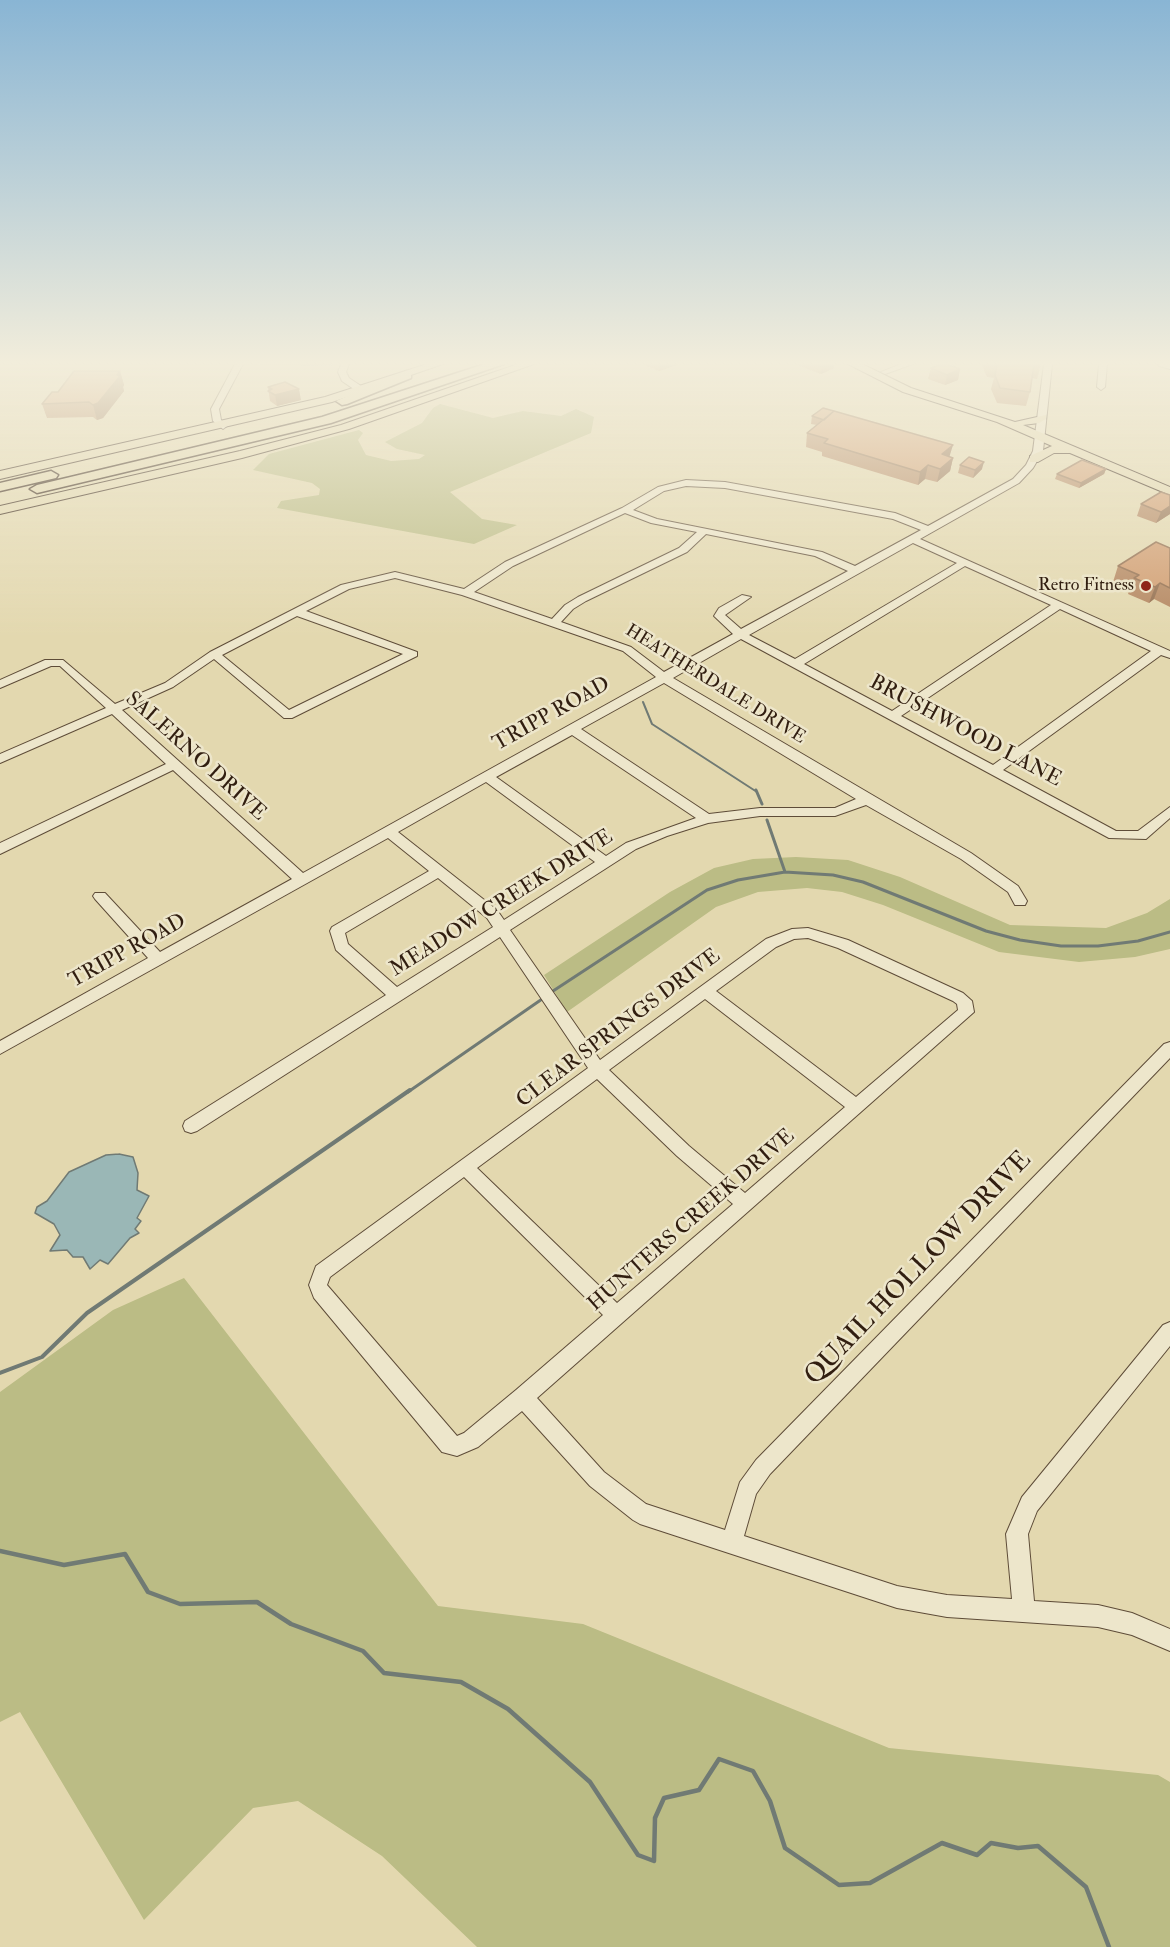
<!DOCTYPE html>
<style>
body{margin:0}
canvas{display:block;background:#e3d8af}
</style>
<canvas width="1170" height="1947"></canvas>
<script>
const c = document.querySelector('canvas').getContext('2d');
c.lineJoin = 'round';
function fillPath(path, color) { c.fillStyle = color; c.fill(path, 'evenodd'); }
const shape = rows => new Path2D(rows.map(r => 'M' + r).join(''));
function strokePath(path, color, width, dash) { c.strokeStyle = color; c.lineWidth = width; c.lineCap = dash ? 'butt' : 'round'; c.setLineDash(dash || []); c.stroke(path); }
function drawText(font, color, halo, rows, align = 'center') {
  c.font = font + ' "IM FELL Double Pica",serif'; c.lineWidth = 5; c.setLineDash([]); c.textBaseline = 'middle'; c.strokeStyle = halo; c.fillStyle = color; for (const [text, x, y, turn = 0] of rows) {
    c.save(); c.translate(x, y); c.rotate((+turn || 0) * Math.PI / 180); c.textAlign = isNaN(turn) ? turn : align; if (halo) c.strokeText(text, 0, 0); c.fillText(text, 0, 0); c.restore();
  }
}
fillPath(shape([
 [440,404,493,418,523,411,561,416,576,409,594,417,591,433,450,492,482,519,517,525,474,544,277,508,281,501,319,495,320,489,312,483,253,470,269,454,359,430,363,433,358,440,366,455,391,461,419,459,425,455,397,449,385,442,422,423,433,408],
 [796,857,848,860,900,877,1010,925,1106,928,1147,913,1170,899,1170,949,1135,957,1079,962,999,952,883,905,842,892,807,888,758,892,716,907,567,1012,544,975,670,892,714,868,753,859],
 [184,1278,438,1606,583,1624,889,1748,1158,1775,1170,1782,1170,1947,477,1947,382,1856,298,1801,253,1808,144,1920,20,1712,0,1722,0,1392,113,1310]
]), '#bbbc85');
const water = shape([
 [119,1154,133,1157,138,1173,137,1190,149,1196,137,1218,141,1221,135,1229,139,1233,130,1238,108,1264,100,1260,90,1269,83,1257,73,1257,67,1250,50,1251,60,1235,54,1224,35,1213,37,1207,47,1201,69,1172,106,1155,119,1154]
]);
fillPath(water, '#9ab7b6');
strokePath(water, '#707a74', 1.5);
strokePath(shape([
 [260,364,331,365]
]), '#707a74', 1.5);
strokePath(shape([
 [643,702,652,724,757,792]
]), '#707a74', 2);
strokePath(shape([
 [756,790,762,804],
 [767,820,785,872],
 [550,993,707,890,738,880,785,872,833,875,863,882,986,931,1020,940,1061,946,1098,946,1138,941,1170,932],
 [408,1092,545,997]
]), '#707a74', 3);
strokePath(shape([
 [0,1373,42,1357,87,1313,410,1090]
]), '#707a74', 4);
strokePath(shape([
 [0,1551,64,1565,125,1554,148,1592,180,1604,257,1602,291,1624,363,1651,384,1673,461,1682,508,1709,590,1782,638,1855,654,1861,655,1818,664,1798,699,1790,719,1759,753,1771,770,1801,785,1848,839,1885,870,1883,942,1843,977,1855,991,1843,1018,1848,1038,1846,1086,1887,1109,1947]
]), '#707a74', 4.5);
const minor = shape([
 [235,364,243,364,219,409,221,420,227,426,223,429,213,421,211,409,235,364],
 [341,364,349,364,346,372,349,378,364,388,364,392,358,392,342,381,338,372,341,364],
 [901,364,913,364,885,374,881,372,901,364],
 [1044,364,1052,364,1043,451,1033,468,1019,483,920,539,1170,651,1170,658,1161,655,1003,770,1116,831,1138,831,1170,807,1170,818,1146,839,1109,838,741,639,673,678,971,853,1018,886,1027,901,1025,905,1015,905,1008,892,961,859,866,805,835,816,760,816,708,823,667,836,636,849,510,930,600,1060,766,939,792,929,808,928,848,940,963,993,972,1001,974,1012,537,1398,604,1472,646,1504,725,1530,740,1482,756,1460,1164,1044,1170,1042,1170,1058,770,1474,756,1494,744,1536,897,1586,947,1595,1012,1599,1006,1534,1022,1497,1163,1325,1170,1322,1170,1346,1037,1511,1028,1534,1034,1601,1098,1605,1132,1613,1170,1629,1170,1651,1132,1635,1098,1627,947,1617,897,1608,640,1524,633,1520,590,1486,522,1411,478,1447,457,1456,442,1452,314,1298,309,1285,316,1266,588,1068,500,937,197,1131,191,1133,185,1131,183,1126,185,1121,386,995,336,950,330,931,332,927,429,871,388,838,0,1054,0,1041,148,958,95,899,93,896,95,893,105,893,160,952,292,879,173,770,0,854,0,843,166,764,112,714,0,763,0,754,106,708,60,666,51,666,0,688,0,680,45,660,63,660,115,704,165,683,210,652,341,585,395,572,464,589,505,562,622,508,658,487,686,480,725,482,895,513,928,526,1013,479,1026,465,1033,451,1044,364],
 [686,486,725,488,893,519,921,530,855,566,822,552,657,519,633,510,664,491,686,486],
 [625,513,651,523,697,532,679,548,578,597,565,605,552,619,474,592,513,566,625,513],
 [706,534,815,556,848,571,741,629,725,615,751,597,742,595,719,608,714,616,733,634,664,672,631,647,561,622,573,609,586,601,687,552,706,534],
 [913,543,957,563,795,659,749,635,913,543],
 [965,566,1051,605,892,711,804,664,965,566],
 [395,578,462,595,623,651,656,677,303,873,122,710,173,687,214,659,284,718,292,718,417,656,417,652,306,611,349,589,395,578],
 [1060,609,1151,651,993,765,901,716,1060,609],
 [297,616,403,654,289,710,222,655,297,616],
 [664,683,856,799,835,808,760,808,709,814,581,729,664,683],
 [572,735,696,818,626,843,606,856,496,777,572,735],
 [486,782,595,862,504,920,497,910,398,832,486,782],
 [438,878,487,918,493,927,397,987,348,944,345,933,438,878],
 [808,938,838,948,953,1001,957,1004,958,1010,856,1097,716,991,776,947,794,939,808,938],
 [705,999,845,1107,745,1193,689,1146,609,1070,705,999],
 [597,1079,677,1156,733,1204,617,1303,477,1168,597,1079],
 [464,1177,603,1315,516,1390,464,1433,457,1436,327,1285,330,1277,464,1177],
 [1099,364,1107,364,1105,387,1101,390,1097,387,1099,364],
 [1158,364,1170,364,1170,369,1159,366,1158,364]
]);
const major = shape([
 [427,364,443,364,332,402,0,479,0,471,325,397,427,364],
 [518,364,534,364,349,429,242,458,0,514,0,506,240,451,341,425,518,364],
 [848,364,862,364,911,388,1015,422,1046,415,1046,419,1039,423,1023,425,1170,487,1170,495,1070,453,1054,453,1038,462,1030,462,1030,456,1052,446,997,422,903,392,848,364]
]);
const highway = shape([
 [485,364,504,364,331,423,37,493,30,489,37,485,322,417,485,364],
 [407,371,411,372,411,378,347,404,342,405,336,401,407,371],
 [51,471,58,475,56,478,0,491,0,483,51,471]
]);
strokePath(minor, '#5e4c38', 2);
strokePath(major, '#311e10', 2);
strokePath(highway, '#311e10', 3);
fillPath(minor, '#ede6cb');
fillPath(major, '#e3d8af');
fillPath(highway, '#e3d8af');
fillPath(shape([
 [646,364,679,364,659,371,646,366],
 [798,364,834,364,834,368,821,374,797,365],
 [982,364,1041,364,1037,379,1032,378,1030,392,1026,406,997,403,991,389,994,378,987,377,982,366],
 [931,368,960,369,958,380,945,385,928,379],
 [120,371,124,385,123,387,124,391,103,418,97,420,93,417,47,418,42,404,58,392],
 [268,387,301,400,277,406,270,401],
 [812,416,953,458,950,471,937,482,925,479,918,485,822,456,822,452,806,447,807,433,817,425,811,424],
 [960,465,982,469,973,478,958,473],
 [1106,469,1104,474,1079,488,1055,479,1057,474],
 [1170,495,1170,514,1156,523,1137,516,1141,504],
 [1170,548,1170,607,1154,599,1149,603,1128,594,1130,589,1113,582,1118,566]
]), '#b48660');
fillPath(shape([
 [659,364,679,364,659,371],
 [829,364,834,364,834,368,821,374,822,367],
 [960,369,958,380,945,385,947,375],
 [120,371,124,385,123,387,124,391,103,418,97,420,93,405],
 [299,389,301,400,277,406,275,395],
 [953,445,949,458,942,454],
 [953,458,950,471,937,482,940,469],
 [984,462,982,469,973,478,975,470],
 [928,465,925,479,918,485,920,472],
 [1106,469,1104,474,1079,488,1081,483],
 [1170,506,1170,514,1156,523,1161,512],
 [1160,583,1154,599,1149,603,1155,587]
]), '#926d4e');
const building = shape([
 [814,364,829,364,822,367,814,364],
 [941,364,947,364,960,369,947,375,931,368,941,364],
 [997,364,1041,364,1034,364,1030,392,1000,388,995,375,997,364],
 [74,371,120,371,117,375,120,376,98,403,93,405,89,402,42,404,52,392,58,392,74,371],
 [285,382,299,389,275,395,268,391,272,389,268,387,285,382],
 [823,408,834,411,824,420,812,416,823,408],
 [834,411,953,445,942,454,953,458,940,469,928,465,920,472,824,443,828,439,807,433,834,411],
 [969,457,984,462,975,470,960,465,969,457],
 [1082,460,1106,469,1081,483,1057,474,1082,460],
 [1161,492,1170,495,1170,506,1161,512,1141,504,1161,492],
 [1156,542,1170,548,1170,588,1160,583,1155,587,1134,578,1139,575,1118,566,1156,542]
]);
fillPath(building, '#d19c70');
strokePath(building, '#926d4e', 1.5);
const sky = c.createLinearGradient(0, 0, 0, 637);
sky.addColorStop(0, '#89b5d4');
sky.addColorStop(0.57, '#f2eddb');
sky.addColorStop(1, '#f2eddb00');
c.fillStyle = sky;
c.fillRect(0, 0, 1170, 637);
for (const [x, y, r, color] of [
 [1146,586,6,"#8f2418"]
]) { const dot = new Path2D(); dot.arc(x, y, r, 0, 2 * Math.PI); c.fillStyle = color; c.fill(dot); strokePath(dot, '#ede6cb', 2); }
drawText('18px', '#311e10', '#ede6cb', [
 ["Retro Fitness",1134,586]
], 'right');
drawText('18px', '#311e10', '#ede6cb', [
 ["HEATHERDALE DRIVE",715,685,32]
]);
drawText('21px', '#311e10', '#ede6cb', [
 ["TRIPP ROAD",552,715,-29],
 ["BRUSHWOOD LANE",965,732,28],
 ["SALERNO DRIVE",195,757,42],
 ["MEADOW CREEK DRIVE",502,904,-32],
 ["TRIPP ROAD",128,952,-29],
 ["CLEAR SPRINGS DRIVE",619,1029,-37],
 ["HUNTERS CREEK DRIVE",692,1221,-41]
]);
drawText('26px', '#311e10', '#ede6cb', [
 ["QUAIL HOLLOW DRIVE",919,1269,-46]
]);
</script>
